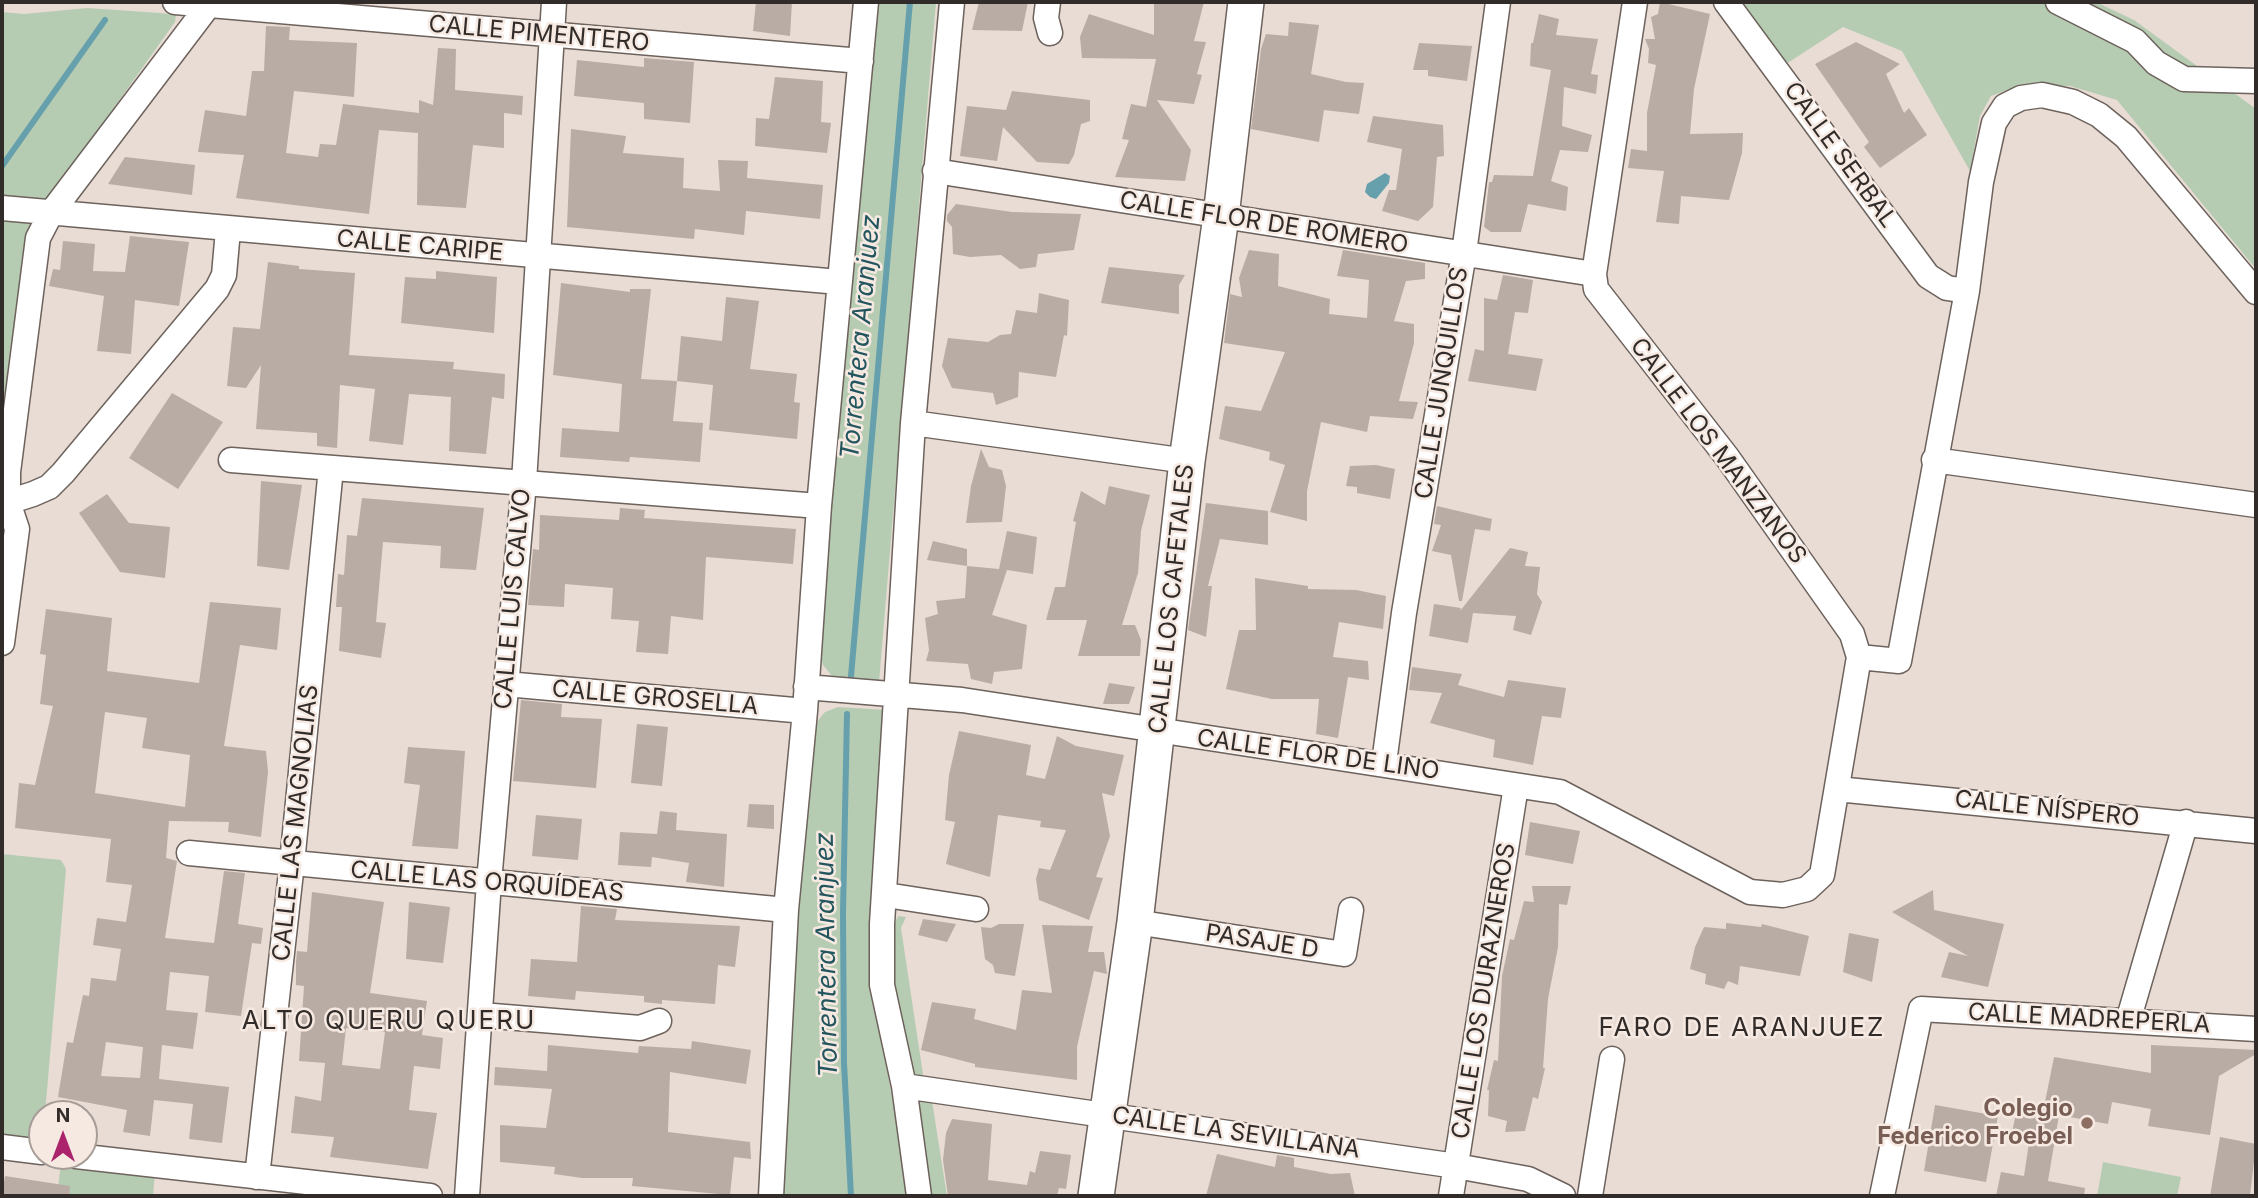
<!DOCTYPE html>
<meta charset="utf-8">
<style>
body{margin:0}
#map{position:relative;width:2258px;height:1198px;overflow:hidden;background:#e8dcd5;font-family:Inter,sans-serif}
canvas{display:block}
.frame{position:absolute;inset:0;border:4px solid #312c29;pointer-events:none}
.north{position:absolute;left:28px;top:1100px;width:70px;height:70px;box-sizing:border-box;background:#f6e9e2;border:2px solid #a79d98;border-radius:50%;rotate:0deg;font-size:19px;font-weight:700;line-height:28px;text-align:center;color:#312c29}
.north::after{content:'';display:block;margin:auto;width:24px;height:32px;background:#ab246b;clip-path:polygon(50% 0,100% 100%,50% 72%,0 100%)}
</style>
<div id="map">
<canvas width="2258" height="1198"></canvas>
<div class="frame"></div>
<div class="north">N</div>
</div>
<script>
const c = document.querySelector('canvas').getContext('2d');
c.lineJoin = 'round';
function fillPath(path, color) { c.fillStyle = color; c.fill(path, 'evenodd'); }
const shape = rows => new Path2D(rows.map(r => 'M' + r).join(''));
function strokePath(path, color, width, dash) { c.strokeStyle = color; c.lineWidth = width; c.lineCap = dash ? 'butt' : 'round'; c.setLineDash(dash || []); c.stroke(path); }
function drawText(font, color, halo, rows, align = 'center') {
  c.font = font + ' Inter,sans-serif'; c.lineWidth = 5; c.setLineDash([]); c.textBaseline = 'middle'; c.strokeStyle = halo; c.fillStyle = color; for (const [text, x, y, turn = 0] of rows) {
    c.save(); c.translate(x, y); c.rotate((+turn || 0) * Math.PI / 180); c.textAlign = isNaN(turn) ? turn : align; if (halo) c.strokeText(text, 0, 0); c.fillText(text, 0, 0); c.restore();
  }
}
fillPath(shape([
 [874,2,936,2,879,682,833,677,823,665,819,650],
 [1735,2,2096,2,2134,20,2256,109,2256,269,2117,100,2070,86,2021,85,1991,96,1980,116,1970,171,1902,51,1843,27,1786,64],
 [87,8,160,13,176,15,175,22,29,227,2,433,2,12,24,14],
 [838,707,902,711,871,982,910,1196,781,1196,795,901,811,729,825,712],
 [2,854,61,860,66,869,45,1114,42,1114,42,1139,38,1141,2,1136],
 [898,916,906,917,901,928,924,1081,909,1078,893,996,891,932],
 [914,1098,932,1101,947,1196,927,1196],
 [2103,1162,2181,1177,2177,1196,2097,1196],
 [61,1163,155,1172,153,1196,57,1196]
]), '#b6ccb2');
fillPath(shape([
 [1385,173,1390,176,1389,183,1376,199,1370,197,1365,192,1367,184]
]), '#66a0ac');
strokePath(shape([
 [2,166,105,20],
 [851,676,910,2],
 [847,714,843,913,844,1063,851,1196]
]), '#66a0ac', 6);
fillPath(shape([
 [756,2,792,2,790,36,753,31],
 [979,2,1028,2,1022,31,972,30],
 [1154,2,1204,2,1194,41,1206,42,1197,74,1202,75,1194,104,1157,100,1191,150,1185,181,1115,177,1129,140,1122,139,1131,104,1146,107,1156,59,1082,58,1080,37,1089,14,1154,35],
 [1660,2,1710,14,1694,89,1690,134,1743,133,1742,153,1729,200,1681,196,1679,224,1656,222,1664,171,1628,168,1631,149,1647,151,1647,113,1656,65,1648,63,1649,49,1645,39,1655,39,1651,17,1658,14],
 [1539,14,1559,19,1556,35,1598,39,1591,74,1598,75,1596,94,1564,87,1562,126,1592,135,1588,152,1560,150,1551,181,1568,187,1566,211,1528,204,1521,232,1491,232,1484,227,1489,182,1492,182,1494,175,1533,176,1551,70,1530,66,1531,43,1533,43],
 [1289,22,1319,25,1311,74,1346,82,1364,83,1359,114,1324,110,1319,142,1251,129,1261,49,1266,34,1288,36],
 [266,26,290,27,289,40,357,43,354,97,294,91,286,153,318,157,320,144,336,145,343,104,419,113,419,100,433,105,438,48,456,49,455,90,523,96,522,115,504,113,504,148,473,145,466,208,417,205,418,133,379,130,369,214,236,198,244,155,198,152,205,110,246,116,252,71,264,71],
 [1856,42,1900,64,1886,74,1904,113,1909,108,1927,135,1880,168,1864,147,1869,142,1815,64],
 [1419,43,1472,46,1467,81,1428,76,1428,70,1413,70],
 [644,58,694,62,690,123,644,119,644,103,574,96,577,60,644,67],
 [775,77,823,81,821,122,831,123,827,153,755,146,756,118,769,119],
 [1012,91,1090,100,1090,121,1081,124,1074,155,1069,164,1037,162,1003,127,997,161,960,156,967,106,1006,110],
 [1373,116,1443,125,1444,156,1437,157,1433,207,1418,221,1382,211,1389,190,1396,190,1402,149,1367,142],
 [571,129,626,136,623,153,684,158,683,188,720,191,718,160,748,161,747,178,823,185,820,219,746,211,744,235,695,229,694,239,567,227],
 [125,157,195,165,192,195,108,184],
 [956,204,1012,212,1081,214,1074,250,1038,254,1036,267,1020,269,1001,255,970,257,953,254,952,227,947,221,947,215],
 [130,236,189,242,179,306,135,300,131,354,97,351,104,296,49,286,53,269,60,270,63,241,95,244,93,271,125,272],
 [1249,250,1279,254,1278,286,1330,299,1329,314,1367,318,1369,280,1337,276,1343,250,1425,263,1425,279,1406,281,1394,321,1414,324,1414,343,1399,401,1418,402,1413,419,1370,416,1367,432,1321,422,1307,491,1307,521,1270,512,1285,465,1269,460,1270,452,1219,439,1225,406,1261,411,1285,352,1224,343,1230,294,1242,297,1239,278],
 [268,262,299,266,299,269,355,273,349,355,454,362,453,369,505,374,504,399,492,397,486,454,449,451,451,397,409,394,403,445,369,441,375,389,340,385,337,448,317,446,317,433,256,429,261,365,246,388,227,386,233,327,260,329],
 [1109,267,1185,275,1179,285,1179,314,1101,303],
 [436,271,497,277,494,333,401,323,405,277,436,279],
 [1503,275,1533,280,1528,313,1515,312,1508,354,1543,359,1536,391,1468,381,1475,349,1484,351,1484,298,1497,300],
 [561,283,630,292,630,289,651,289,641,379,677,381,673,421,703,423,700,462,630,457,629,462,560,457,562,428,619,432,622,384,553,375],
 [1039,293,1069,300,1067,336,1064,335,1056,377,1019,372,1018,397,996,405,993,393,952,388,942,366,948,338,988,342,1000,335,1011,334,1016,310,1037,313],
 [726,297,759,301,750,369,797,374,794,402,800,403,797,439,709,430,713,385,677,381,681,336,722,341],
 [172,393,223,422,178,489,129,458],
 [981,449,989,467,1002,470,1006,486,1002,522,966,523,971,486],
 [1376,465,1395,469,1390,499,1357,493,1357,487,1346,486,1350,466],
 [261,481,302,485,289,570,257,566],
 [1109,486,1150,495,1141,531,1138,573,1122,625,1135,625,1141,640,1140,656,1078,656,1087,620,1046,620,1055,587,1065,587,1076,522,1073,521,1081,491,1105,505],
 [107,494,129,523,170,527,165,578,120,572,79,513],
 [362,498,484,508,476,570,440,568,441,546,383,542,376,622,386,623,381,658,339,651,342,607,336,607,338,574,344,575,347,535,357,536],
 [1206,503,1268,511,1268,545,1220,539,1208,586,1212,586,1206,637,1188,630],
 [1437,506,1492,519,1490,531,1475,529,1462,601,1459,601,1451,555,1432,551,1441,525,1434,524],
 [620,508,645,510,644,518,796,529,793,564,706,557,703,620,671,616,668,654,636,652,639,621,611,619,613,588,565,584,564,607,528,605,533,549,539,550,540,515,619,520],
 [1007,531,1037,537,1033,574,1007,570,992,615,1027,625,1022,669,994,672,992,684,971,679,968,664,926,661,929,650,925,618,938,614,936,601,965,598,967,566,999,569],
 [933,541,967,549,967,566,927,560],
 [1510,548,1528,552,1525,566,1540,567,1537,594,1542,602,1531,635,1513,630,1516,616,1473,613,1468,643,1429,636,1434,604,1461,608,1460,611],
 [1255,578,1308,586,1308,589,1356,590,1386,596,1383,629,1339,622,1333,657,1368,661,1369,680,1348,677,1338,738,1316,734,1319,699,1272,699,1226,689,1239,630,1256,630],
 [210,602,281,608,277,650,240,645,224,746,266,751,268,772,261,837,228,832,229,822,169,821,166,858,177,861,165,938,214,943,224,871,245,873,238,924,263,928,261,944,252,943,241,1016,205,1012,209,976,170,972,166,1010,198,1013,193,1049,162,1045,159,1079,229,1087,222,1143,189,1139,193,1104,154,1100,150,1136,123,1132,127,1110,58,1097,67,1042,73,1043,83,995,89,996,91,978,116,981,121,949,93,945,97,918,126,922,132,885,106,882,111,839,15,828,19,783,35,785,53,706,40,704,46,655,40,654,46,609,112,618,107,671,199,683],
 [105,712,147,718,142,748,190,755,185,807,95,793],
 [106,1042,143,1047,140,1078,101,1076],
 [1412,667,1462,674,1458,685,1504,697,1508,680,1566,688,1561,718,1542,716,1533,765,1493,757,1495,740,1430,723,1442,693,1409,690],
 [1109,683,1135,687,1129,704,1103,704],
 [521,700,562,704,561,717,602,719,596,788,513,781],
 [637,724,668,727,662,786,631,783],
 [959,731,1031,745,1026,775,1045,779,1057,736,1076,746,1124,755,1114,796,1102,793,1110,836,1096,877,1103,878,1089,920,1039,900,1036,879,1039,868,1050,870,1066,830,1040,827,1041,821,998,815,990,877,946,864,955,822,945,820,949,775],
 [408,747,465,751,458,849,412,846,420,785,404,783],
 [749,804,774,805,774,829,747,827],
 [660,811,677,813,676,830,727,834,724,887,686,882,689,863,652,857,651,867,618,865,620,832,657,834],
 [536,815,582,819,578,860,532,856],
 [1530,822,1580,831,1573,864,1525,855],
 [1532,886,1571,886,1567,905,1559,904,1558,947,1548,999,1543,1068,1545,1068,1538,1099,1533,1097,1525,1131,1505,1132,1507,1121,1488,1116,1489,1090,1487,1090,1494,1060,1498,1061,1502,976,1510,939,1514,940,1524,901,1534,902],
 [1933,890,1934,910,2004,924,1988,987,1941,977,1949,952,1968,956,1892,912],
 [312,892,384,902,370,993,427,1001,422,1035,443,1038,440,1069,414,1066,409,1110,437,1113,428,1169,330,1157,334,1137,291,1133,295,1096,321,1101,325,1063,299,1061,304,986,296,985,296,962,297,951,307,952],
 [346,1028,385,1032,380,1069,342,1065],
 [409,902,450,907,443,963,406,959],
 [581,906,617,909,615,920,740,926,735,967,718,965,715,1004,662,1000,662,1004,644,1002,644,996,576,991,575,1000,528,996,531,959,577,962],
 [923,919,956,924,947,942,918,935],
 [1726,923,1761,927,1762,924,1809,936,1800,976,1740,966,1738,985,1728,981,1724,989,1705,984,1706,974,1690,969,1695,947,1704,927,1726,929],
 [999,924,1024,924,1015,976,995,973,993,965,985,959,981,927,991,928],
 [1042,925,1093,926,1088,952,1104,952,1107,974,1094,971,1077,1047,1077,1080,975,1067,975,1064,921,1050,932,1002,976,1009,974,1019,1016,1030,1022,990,1052,993],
 [1849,933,1879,939,1872,982,1843,972],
 [692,1041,751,1050,746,1084,670,1072,668,1132,750,1142,751,1159,734,1157,730,1195,632,1186,633,1178,582,1178,554,1174,555,1167,500,1162,500,1125,546,1128,552,1089,494,1085,495,1067,547,1071,548,1045,638,1053,639,1046,691,1049],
 [2151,1045,2256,1050,2256,1054,2219,1076,2210,1135,2148,1126,2151,1109,2112,1102,2108,1124,2059,1115,2048,1181,2085,1188,2084,1196,1996,1196,2001,1172,2024,1176,2030,1136,2012,1133,2017,1108,2043,1112,2054,1057,2151,1073],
 [1935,1105,1998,1116,1986,1182,1924,1171],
 [952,1119,992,1124,988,1180,1027,1185,1030,1171,1035,1173,1040,1151,1071,1155,1066,1189,1059,1188,1057,1196,948,1196,943,1160,946,1133],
 [2220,1137,2256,1144,2250,1196,2210,1196],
 [1217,1154,1275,1167,1277,1155,1294,1158,1294,1167,1331,1174,1350,1173,1355,1196,1206,1196],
 [5,1176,70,1186,69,1196,2,1196]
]), '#b8aca5');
const minor = shape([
 [175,2,861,61],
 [1048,2,1046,18,1050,33],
 [1726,2,1928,276,1947,288,1967,291],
 [2058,2,2135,41,2156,63,2184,79,2256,81],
 [935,171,1594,274],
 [2,208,839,282],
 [913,423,1187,461],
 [231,460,819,506],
 [1934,460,2256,505],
 [2,499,8,502,33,494,49,487,63,473,217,289,224,275,228,230],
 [2,643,17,529,8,502,8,472,38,238,51,213,211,2],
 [1859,657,1899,661,1967,291,1981,182,1994,123,2005,106,2021,98,2042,95,2073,102,2099,115,2126,137,2256,292],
 [506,684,805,711],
 [806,687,962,700,1560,792,1750,892,1783,895,1807,889,1822,875,1859,657,1852,634,1727,457,1596,289,1594,274,1635,2],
 [1384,763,1404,613,1464,253,1498,2],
 [1837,789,2256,831],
 [189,853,786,910],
 [886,895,976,909],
 [1135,922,1344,954,1351,910],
 [481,1015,640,1028,659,1021],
 [2128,1021,2186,822],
 [904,1086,1456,1166,1528,1179,1563,1196],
 [2,1147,42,1152],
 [76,1156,430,1196],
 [257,1177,292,863,331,468],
 [467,1196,489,882,524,482,554,2],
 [771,1196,786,910,805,711,819,506,866,2],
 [919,1196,904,1086,882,985,882,924,913,423,952,2],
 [1451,1196,1516,786],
 [1590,1196,1612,1059],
 [1882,1196,1921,1009,2256,1029]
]);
const secondary = shape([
 [1096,1196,1135,922,1187,461,1221,216,1246,2]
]);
strokePath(minor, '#6d625c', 27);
strokePath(secondary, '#6d625c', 38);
strokePath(minor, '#fff', 24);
strokePath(secondary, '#fff', 35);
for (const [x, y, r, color] of [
 [2087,1123,7,"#8d6e63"]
]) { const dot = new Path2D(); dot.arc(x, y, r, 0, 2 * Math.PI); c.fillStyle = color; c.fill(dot); strokePath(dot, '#f6e9e2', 2.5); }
drawText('24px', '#312c29', '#f6e9e2', [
 ["CALLE PIMENTERO",539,34,5],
 ["CALLE SERBAL",1840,155,54],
 ["CALLE FLOR DE ROMERO",1264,223,9],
 ["CALLE CARIPE",420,246,5],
 ["CALLE JUNQUILLOS",1442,383,-81],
 ["CALLE LOS MANZANOS",1718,451,53],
 ["CALLE LUIS CALVO",513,599,-85],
 ["CALLE LOS CAFETALES",1172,599,-84],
 ["CALLE GROSELLA",655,698,5],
 ["CALLE FLOR DE LINO",1318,755,8],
 ["CALLE NÍSPERO",2047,809,6],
 ["CALLE LAS MAGNOLIAS",296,823,-84],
 ["CALLE LAS ORQUÍDEAS",487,882,5],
 ["PASAJE D",1262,942,9],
 ["CALLE LOS DURAZNEROS",1484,991,-81],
 ["CALLE MADREPERLA",2089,1019,3],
 ["CALLE LA SEVILLANA",1236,1133,8]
]);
drawText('bold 24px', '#785e54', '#f6e9e2', [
 ["Colegio",2073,1109],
 ["Federico Froebel",2073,1137]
], 'right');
drawText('italic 26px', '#22555e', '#f6e9e2', [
 ["Torrentera Aranjuez",861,337,-85],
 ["Torrentera Aranjuez",827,955,-91]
]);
c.letterSpacing = '2px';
drawText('26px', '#312c29', '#f6e9e2', [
 ["ALTO QUERU QUERU",389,1021],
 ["FARO DE ARANJUEZ",1742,1028]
]);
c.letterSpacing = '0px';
</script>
